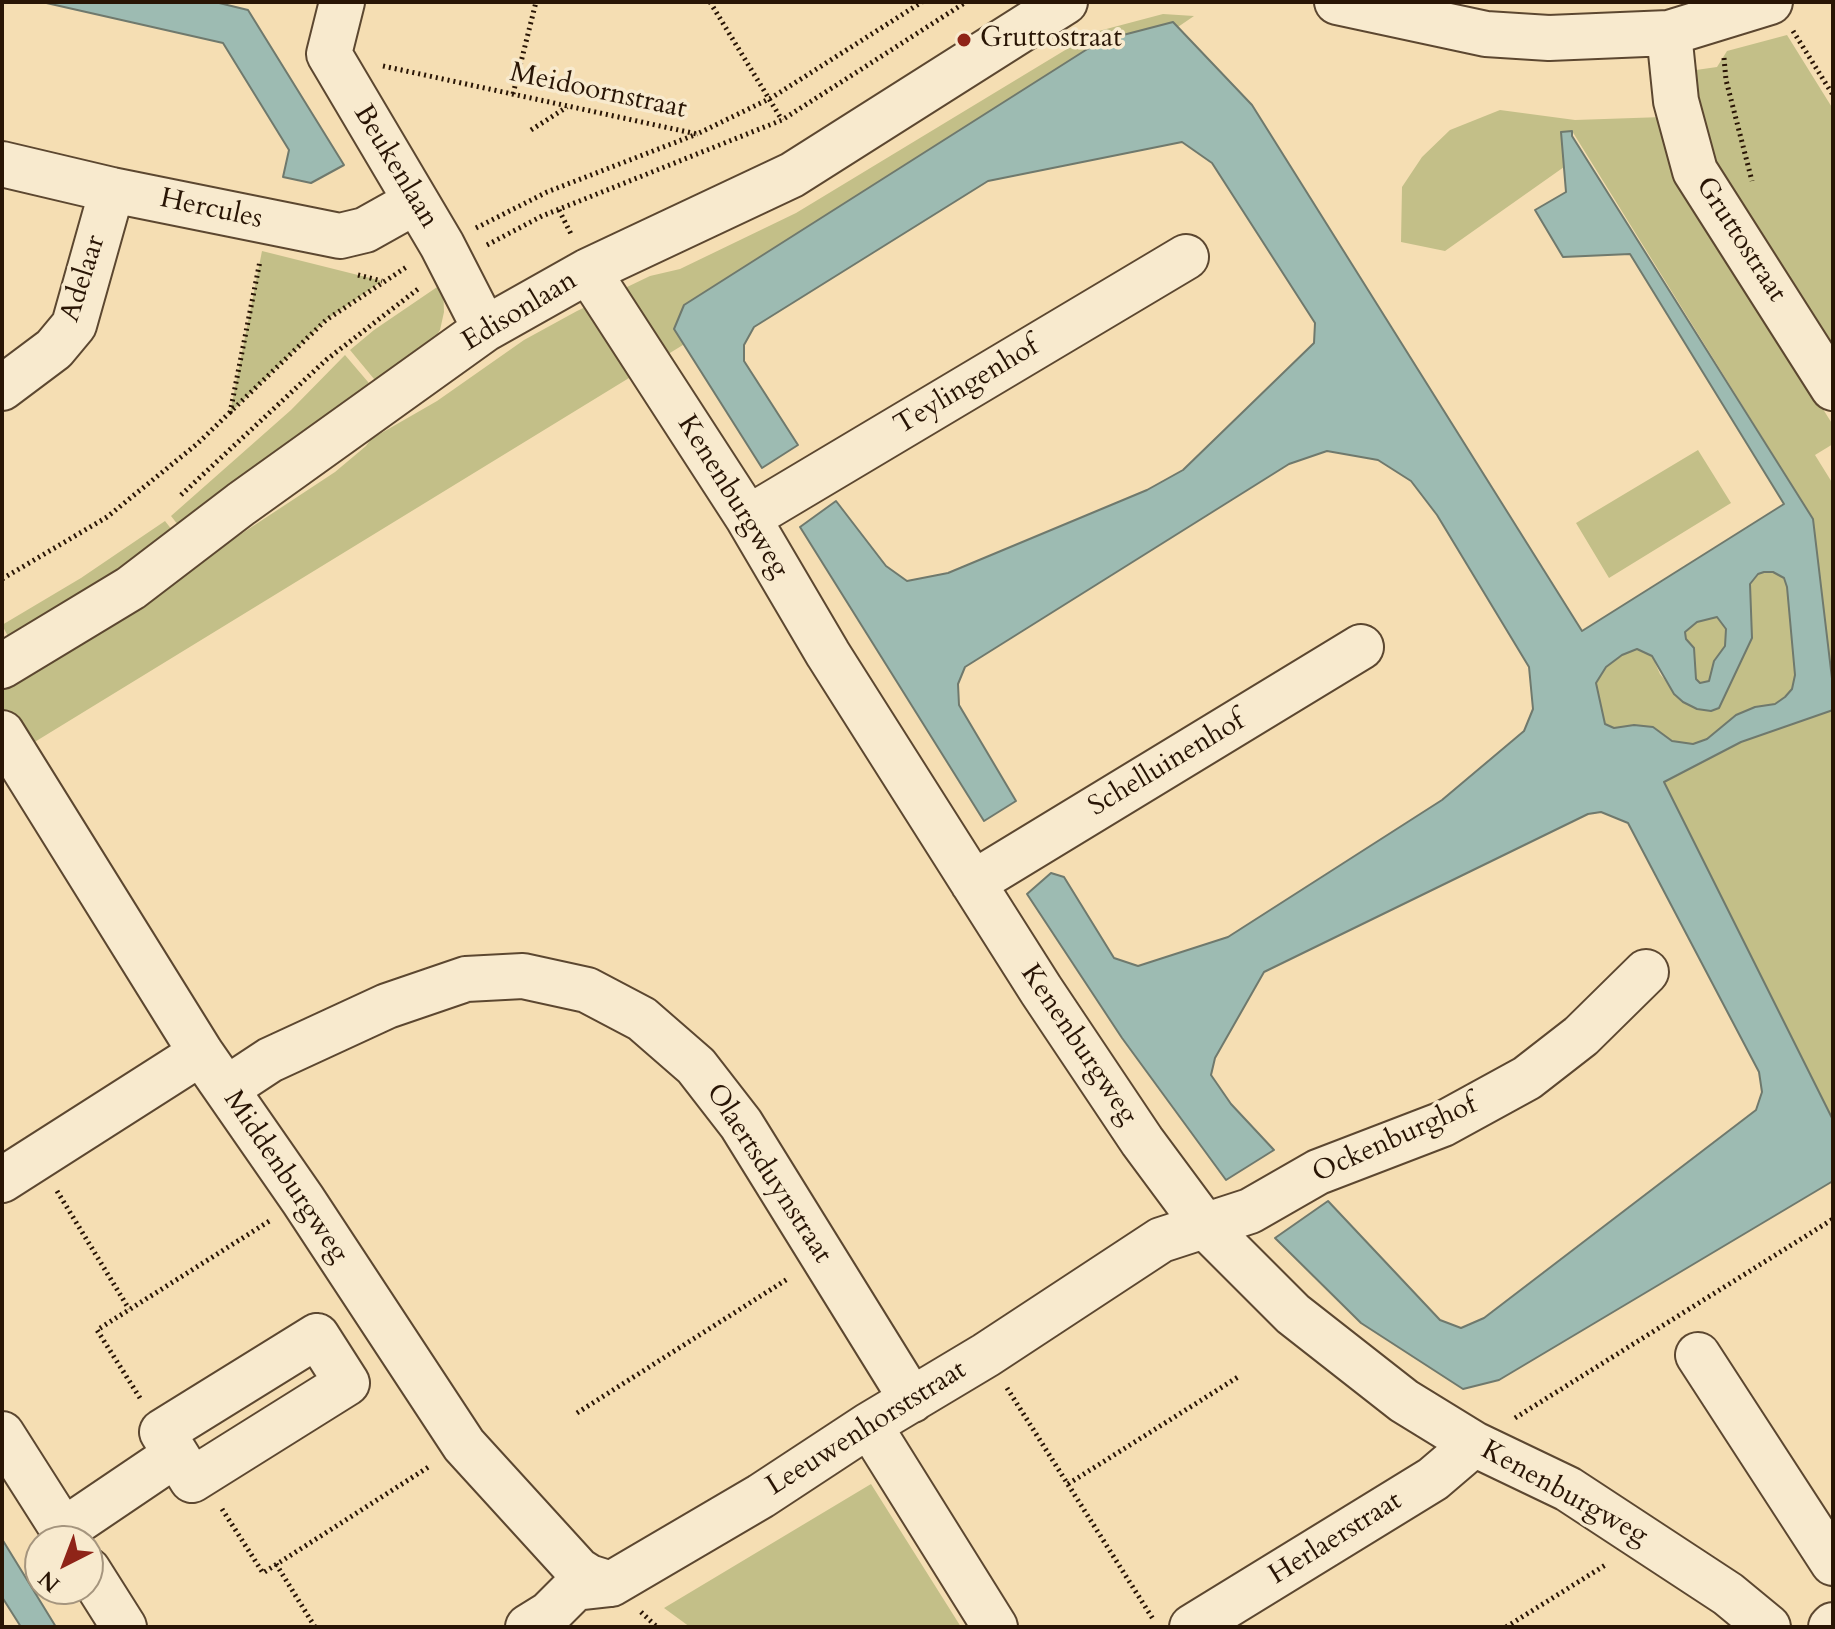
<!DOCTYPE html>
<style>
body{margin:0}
#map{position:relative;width:1835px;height:1629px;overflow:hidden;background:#f5deb3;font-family:Cardo,serif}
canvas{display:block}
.frame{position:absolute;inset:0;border:4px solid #291505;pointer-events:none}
.north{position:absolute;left:24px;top:1525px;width:80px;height:80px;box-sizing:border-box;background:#f8eace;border:2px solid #a5957e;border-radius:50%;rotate:222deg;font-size:22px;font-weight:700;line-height:32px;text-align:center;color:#291505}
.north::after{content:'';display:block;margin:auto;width:28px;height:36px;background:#8f2418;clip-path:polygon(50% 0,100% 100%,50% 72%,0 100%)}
</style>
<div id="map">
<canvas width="1835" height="1629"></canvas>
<div class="frame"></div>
<div class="north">N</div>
</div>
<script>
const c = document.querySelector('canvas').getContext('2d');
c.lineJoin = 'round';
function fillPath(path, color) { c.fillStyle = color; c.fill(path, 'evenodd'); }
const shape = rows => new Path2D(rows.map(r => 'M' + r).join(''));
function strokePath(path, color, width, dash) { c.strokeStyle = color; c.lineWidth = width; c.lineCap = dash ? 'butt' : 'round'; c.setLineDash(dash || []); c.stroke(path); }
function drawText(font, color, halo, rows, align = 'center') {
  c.font = font + ' Cardo,serif'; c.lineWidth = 7; c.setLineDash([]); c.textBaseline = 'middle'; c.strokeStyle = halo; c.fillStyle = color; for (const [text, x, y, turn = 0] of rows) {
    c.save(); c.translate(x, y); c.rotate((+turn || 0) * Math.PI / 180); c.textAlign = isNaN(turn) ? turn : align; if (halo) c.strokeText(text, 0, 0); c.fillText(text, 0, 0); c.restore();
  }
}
fillPath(shape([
 [1163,14,1194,16,1017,137,727,318,33,743,2,752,2,685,188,569,335,472,366,446,371,439,437,401,524,340,577,311,650,276,680,269,796,213,1095,32],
 [1787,35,1833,109,1833,356,1721,188,1689,71,1717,67,1727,51],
 [1500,110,1575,120,1663,117,1682,186,1833,425,1833,444,1815,455,1833,484,1833,687,1813,519,1572,131,1562,132,1564,167,1445,251,1401,242,1402,187,1422,157,1450,130],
 [262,251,382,281,326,320,230,413],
 [443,283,444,312,440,330,427,350,379,385,350,350,374,330],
 [345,355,374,389,182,530,171,516,291,410],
 [1698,450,1731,503,1609,578,1576,523],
 [165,521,176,535,11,642,2,625,81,578],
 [1764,572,1773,572,1784,578,1787,587,1795,675,1792,689,1785,697,1775,704,1755,707,1736,715,1707,739,1693,744,1672,741,1653,727,1634,725,1614,728,1605,724,1595,683,1606,667,1622,655,1637,649,1652,656,1660,674,1683,702,1697,709,1711,711,1752,638,1750,584,1758,574],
 [1717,616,1726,629,1725,646,1714,661,1709,681,1700,683,1696,679,1685,632,1697,622],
 [1833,710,1833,1120,1664,782,1741,742],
 [871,1484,961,1627,690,1627,664,1608]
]), '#c3bf88');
const water = shape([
 [42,2,215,2,248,10,344,165,311,183,283,177,289,150,223,43,42,2],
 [1173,22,1252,105,1582,631,1784,504,1630,254,1563,257,1535,210,1566,192,1561,132,1572,131,1572,136,1813,519,1833,687,1833,710,1741,742,1664,782,1833,1120,1833,1181,1499,1380,1463,1389,1361,1323,1275,1238,1328,1201,1440,1320,1461,1328,1484,1318,1756,1110,1762,1092,1759,1072,1628,823,1601,812,1588,814,1264,972,1215,1058,1211,1075,1231,1104,1274,1150,1226,1180,1122,1038,1027,894,1051,873,1064,877,1114,958,1138,966,1228,937,1442,800,1524,731,1533,709,1529,667,1437,515,1411,481,1378,460,1327,451,1289,464,965,667,958,684,959,705,1016,801,984,821,800,527,836,501,886,566,907,581,948,573,1147,490,1183,470,1314,343,1315,323,1212,163,1182,142,988,181,754,327,744,345,744,361,798,445,762,468,674,329,684,305,1100,41,1173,22],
 [1764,572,1773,572,1784,578,1787,587,1795,675,1792,689,1785,697,1775,704,1755,707,1736,715,1707,739,1693,744,1672,741,1653,727,1634,725,1614,728,1605,724,1596,683,1606,667,1622,655,1637,649,1652,656,1674,694,1683,702,1697,709,1711,711,1719,708,1752,638,1750,584,1758,574,1764,572],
 [1717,617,1726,629,1725,646,1714,661,1709,681,1700,683,1696,679,1694,648,1686,639,1685,632,1697,622,1717,617],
 [2,1539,56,1627,21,1627,2,1597,2,1539]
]);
fillPath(water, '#9dbbb2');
strokePath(water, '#6f796d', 2);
const minor = shape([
 [342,2,329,54,442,245,485,329],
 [1337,2,1486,34,1549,38,1669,33,1770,2],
 [1669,33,1676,101,1695,171,1833,388],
 [2,164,112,190,340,236,365,230,415,202],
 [588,271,748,518,828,654,1041,990,1142,1141,1205,1226,1293,1314,1404,1401,1474,1444,1568,1489,1728,1594,1768,1627],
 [2,388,54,349,74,325,112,190],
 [748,518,1186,257],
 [2,666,131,588,241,504,485,329,588,271,792,175,1065,2],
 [2,733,201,1053,303,1200,464,1445,578,1570,589,1577,611,1584],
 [973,883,1361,647],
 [226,1089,270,1060,387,1006,466,979,523,976,587,990,642,1019,696,1066,741,1124,912,1400],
 [2,1180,201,1053],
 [317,1336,347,1383,192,1480,162,1432,317,1336],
 [1698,1355,1833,1563],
 [869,1425,995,1627],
 [2,1434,70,1541],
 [64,1530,175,1455],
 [88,1570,124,1627],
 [528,1627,549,1614,575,1588,611,1584,761,1496,869,1425,986,1355,1161,1240,1250,1211,1318,1172,1443,1124,1527,1078,1581,1036,1646,972],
 [1192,1627,1433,1479,1474,1444],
 [1831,1627,1833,1625]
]);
strokePath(minor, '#5c4730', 48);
strokePath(shape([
 [710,2,782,120],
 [1793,31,1833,95],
 [1724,58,1726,80,1752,181],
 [383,66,697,134,771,98,922,2],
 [513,94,536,2],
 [531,130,567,107],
 [559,210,571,234],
 [476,228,547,192,697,134],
 [487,245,542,216,782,120,966,2],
 [358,275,382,281],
 [230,413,260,261],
 [181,495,326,360,418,289],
 [2,579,107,517,197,444,326,320,408,266],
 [57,1191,129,1309],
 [1007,1388,1153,1619],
 [140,1398,97,1330,271,1220],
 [577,1413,789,1278],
 [1515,1418,1833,1219],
 [1068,1484,1238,1377],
 [222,1509,263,1573,430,1466],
 [276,1564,315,1627],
 [641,1612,657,1627],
 [1506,1627,1607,1564]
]), '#291505', 5, [2, 4]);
strokePath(minor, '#f8eace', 44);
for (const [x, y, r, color] of [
 [964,40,8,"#8f2418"]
]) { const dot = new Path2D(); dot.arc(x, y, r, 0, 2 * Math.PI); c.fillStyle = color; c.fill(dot); strokePath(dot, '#f8eace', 3); }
drawText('28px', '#291505', '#f8eace', [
 ["Gruttostraat",980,40]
], 'left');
drawText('28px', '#291505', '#f8eace', [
 ["Meidoornstraat",598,92,12],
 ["Beukenlaan",395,167,59],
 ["Hercules",211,210,12],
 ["Gruttostraat",1740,240,57],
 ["Adelaar",84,279,-72],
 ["Edisonlaan",520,312,-31],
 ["Teylingenhof",967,387,-31],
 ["Kenenburgweg",732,497,58],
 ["Schelluinenhof",1167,765,-31],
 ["Kenenburgweg",1078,1045,56],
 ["Ockenburghof",1395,1140,-24],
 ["Olaertsduynstraat",768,1174,57],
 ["Middenburgweg",285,1177,56],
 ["Leeuwenhorststraat",867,1429,-32],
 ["Kenenburgweg",1564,1494,29],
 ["Herlaerstraat",1336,1539,-32]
]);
</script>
